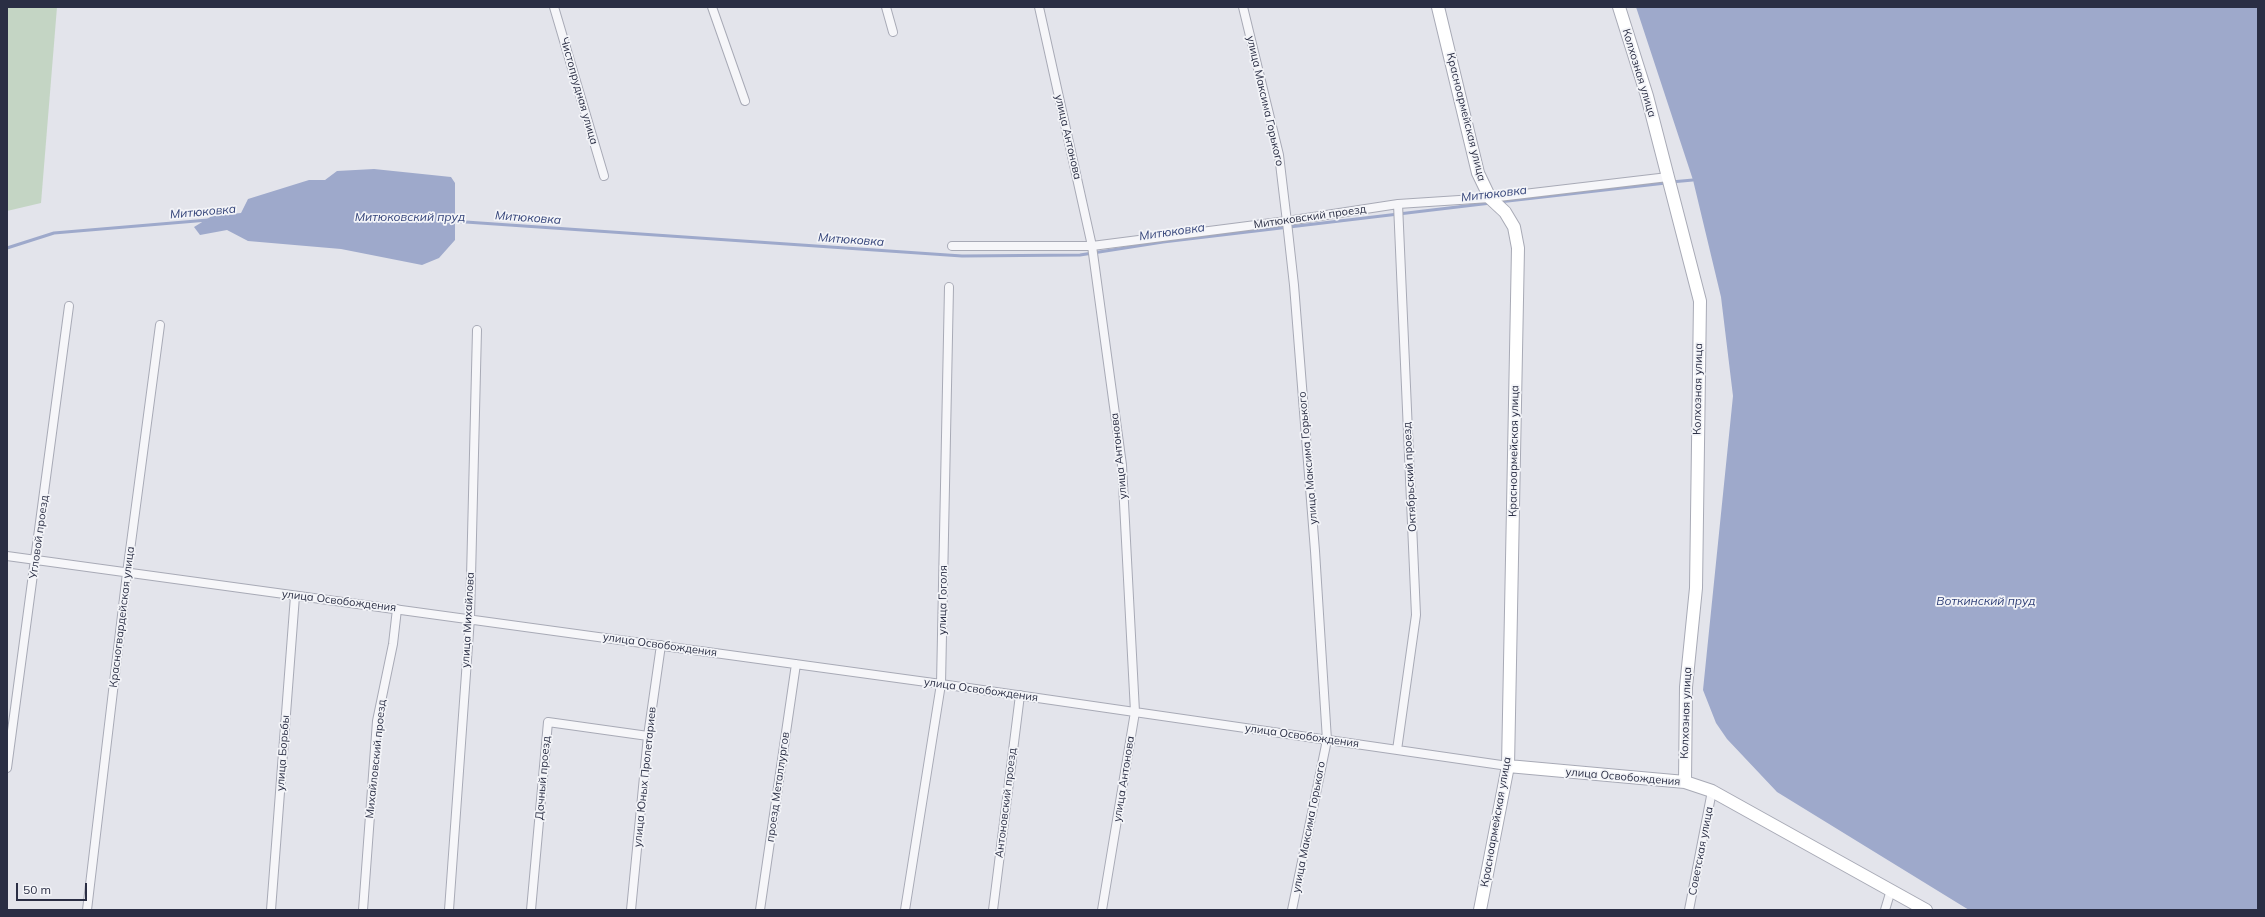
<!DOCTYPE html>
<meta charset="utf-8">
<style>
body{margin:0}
#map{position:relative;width:2265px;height:917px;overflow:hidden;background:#e3e4eb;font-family:Mulish,sans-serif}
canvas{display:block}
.frame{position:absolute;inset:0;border:8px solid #2a2e44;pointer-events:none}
.scale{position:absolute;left:16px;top:883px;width:71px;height:18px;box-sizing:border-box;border:2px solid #2a2e44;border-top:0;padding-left:5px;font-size:12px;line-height:14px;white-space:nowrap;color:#2a2e44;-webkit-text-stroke:3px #f3f4f8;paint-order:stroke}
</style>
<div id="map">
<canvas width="2265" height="917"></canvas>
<div class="frame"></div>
<div class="scale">50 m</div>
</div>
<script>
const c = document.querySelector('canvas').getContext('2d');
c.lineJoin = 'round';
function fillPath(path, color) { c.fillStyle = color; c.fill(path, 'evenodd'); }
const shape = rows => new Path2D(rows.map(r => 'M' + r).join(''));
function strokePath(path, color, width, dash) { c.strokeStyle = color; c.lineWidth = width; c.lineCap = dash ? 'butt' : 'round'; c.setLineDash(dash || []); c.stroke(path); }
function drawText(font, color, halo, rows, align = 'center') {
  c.font = font + ' Mulish,sans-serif'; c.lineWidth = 3.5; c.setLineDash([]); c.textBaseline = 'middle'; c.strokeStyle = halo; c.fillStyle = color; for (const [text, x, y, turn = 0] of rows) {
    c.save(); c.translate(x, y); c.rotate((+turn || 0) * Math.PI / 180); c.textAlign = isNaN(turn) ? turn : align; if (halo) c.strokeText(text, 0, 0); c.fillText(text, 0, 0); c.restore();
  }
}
fillPath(shape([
 [7,7,57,7,41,203,7,211]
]), '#c4d5c4');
fillPath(shape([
 [1636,7,2258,7,2258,910,1969,910,1777,792,1727,739,1716,723,1703,690,1733,396,1721,297,1693,180],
 [374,169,451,177,455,183,455,240,439,258,422,265,341,249,248,241,227,230,200,235,194,227,212,216,241,213,248,199,309,180,325,180,337,171]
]), '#9ea9cb');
strokePath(shape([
 [1671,182,1693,180],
 [1499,202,1666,183],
 [451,221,962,256,1080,255,1163,242,1491,203],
 [7,248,54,233,208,220]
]), '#9ea9cb', 3);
const street = shape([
 [554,7,604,176],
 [712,7,745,101],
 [886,7,893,32],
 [1039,7,1092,246,1122,465,1135,712,1102,910],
 [1243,7,1279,155,1287,222,1294,285,1315,551,1327,740,1292,910],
 [952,246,1092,246,1287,221,1398,204,1490,198,1668,177],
 [7,556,941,684,1508,766],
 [1397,750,1416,615,1398,204],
 [7,768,69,306],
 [87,910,127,573,160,325],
 [271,910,295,596],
 [363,910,377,721,393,644,397,609],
 [449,910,470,618,477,330],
 [531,910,548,722,648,736],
 [631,910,648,736,661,645],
 [760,910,796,664],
 [905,910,941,684,949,287],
 [993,910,1020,695],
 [1689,910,1712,791],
 [1885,910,1891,890]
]);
const secondary = shape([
 [1438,7,1478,173,1490,198,1505,212,1514,227,1518,248,1508,766,1480,910],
 [1619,7,1647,96,1700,301,1696,588,1686,687,1685,782],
 [1508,766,1685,782,1712,791,1926,910]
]);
strokePath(street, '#a8aab6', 10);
strokePath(secondary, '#a8aab6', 14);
strokePath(street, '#f6f6f9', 8);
strokePath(secondary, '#fff', 12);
drawText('11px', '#2a2e44', '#f3f4f8', [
 ["Колхозная улица",1639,73,73],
 ["Чистопрудная улица",579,91,74],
 ["улица Максима Горького",1265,101,77],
 ["Красноармейская улица",1466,117,76],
 ["улица Антонова",1068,137,77],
 ["Митюковский проезд",1310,217,-8],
 ["Колхозная улица",1698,389,-89],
 ["Красноармейская улица",1514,451,-89],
 ["улица Антонова",1119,456,-96],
 ["улица Максима Горького",1308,458,-95],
 ["Октябрьский проезд",1410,477,-93],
 ["Угловой проезд",39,537,-82],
 ["улица Гоголя",943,600,-89],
 ["улица Освобождения",339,601,7],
 ["Красногвардейская улица",122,617,-83],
 ["улица Михайлова",468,620,-87],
 ["улица Освобождения",660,645,8],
 ["улица Освобождения",981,690,8],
 ["Колхозная улица",1686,713,-88],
 ["улица Освобождения",1302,736,8],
 ["улица Борьбы",283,753,-86],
 ["Михайловский проезд",376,759,-84],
 ["улица Юных Пролетариев",645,777,-84],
 ["улица Освобождения",1623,777,5],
 ["Дачный проезд",543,778,-85],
 ["улица Антонова",1124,779,-81],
 ["проезд Металлургов",778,787,-82],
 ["Антоновский проезд",1006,803,-83],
 ["Красноармейская улица",1496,822,-80],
 ["улица Максима Горького",1309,827,-79],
 ["Советская улица",1701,851,-79]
]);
drawText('italic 12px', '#334379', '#f3f4f8', [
 ["Митюковка",1494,194,-7],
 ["Митюковка",203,212,-5],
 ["Митюковский пруд",410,217],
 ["Митюковка",528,218,4],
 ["Митюковка",1172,232,-8],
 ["Митюковка",851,240,4],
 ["Воткинский пруд",1986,601]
]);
</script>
